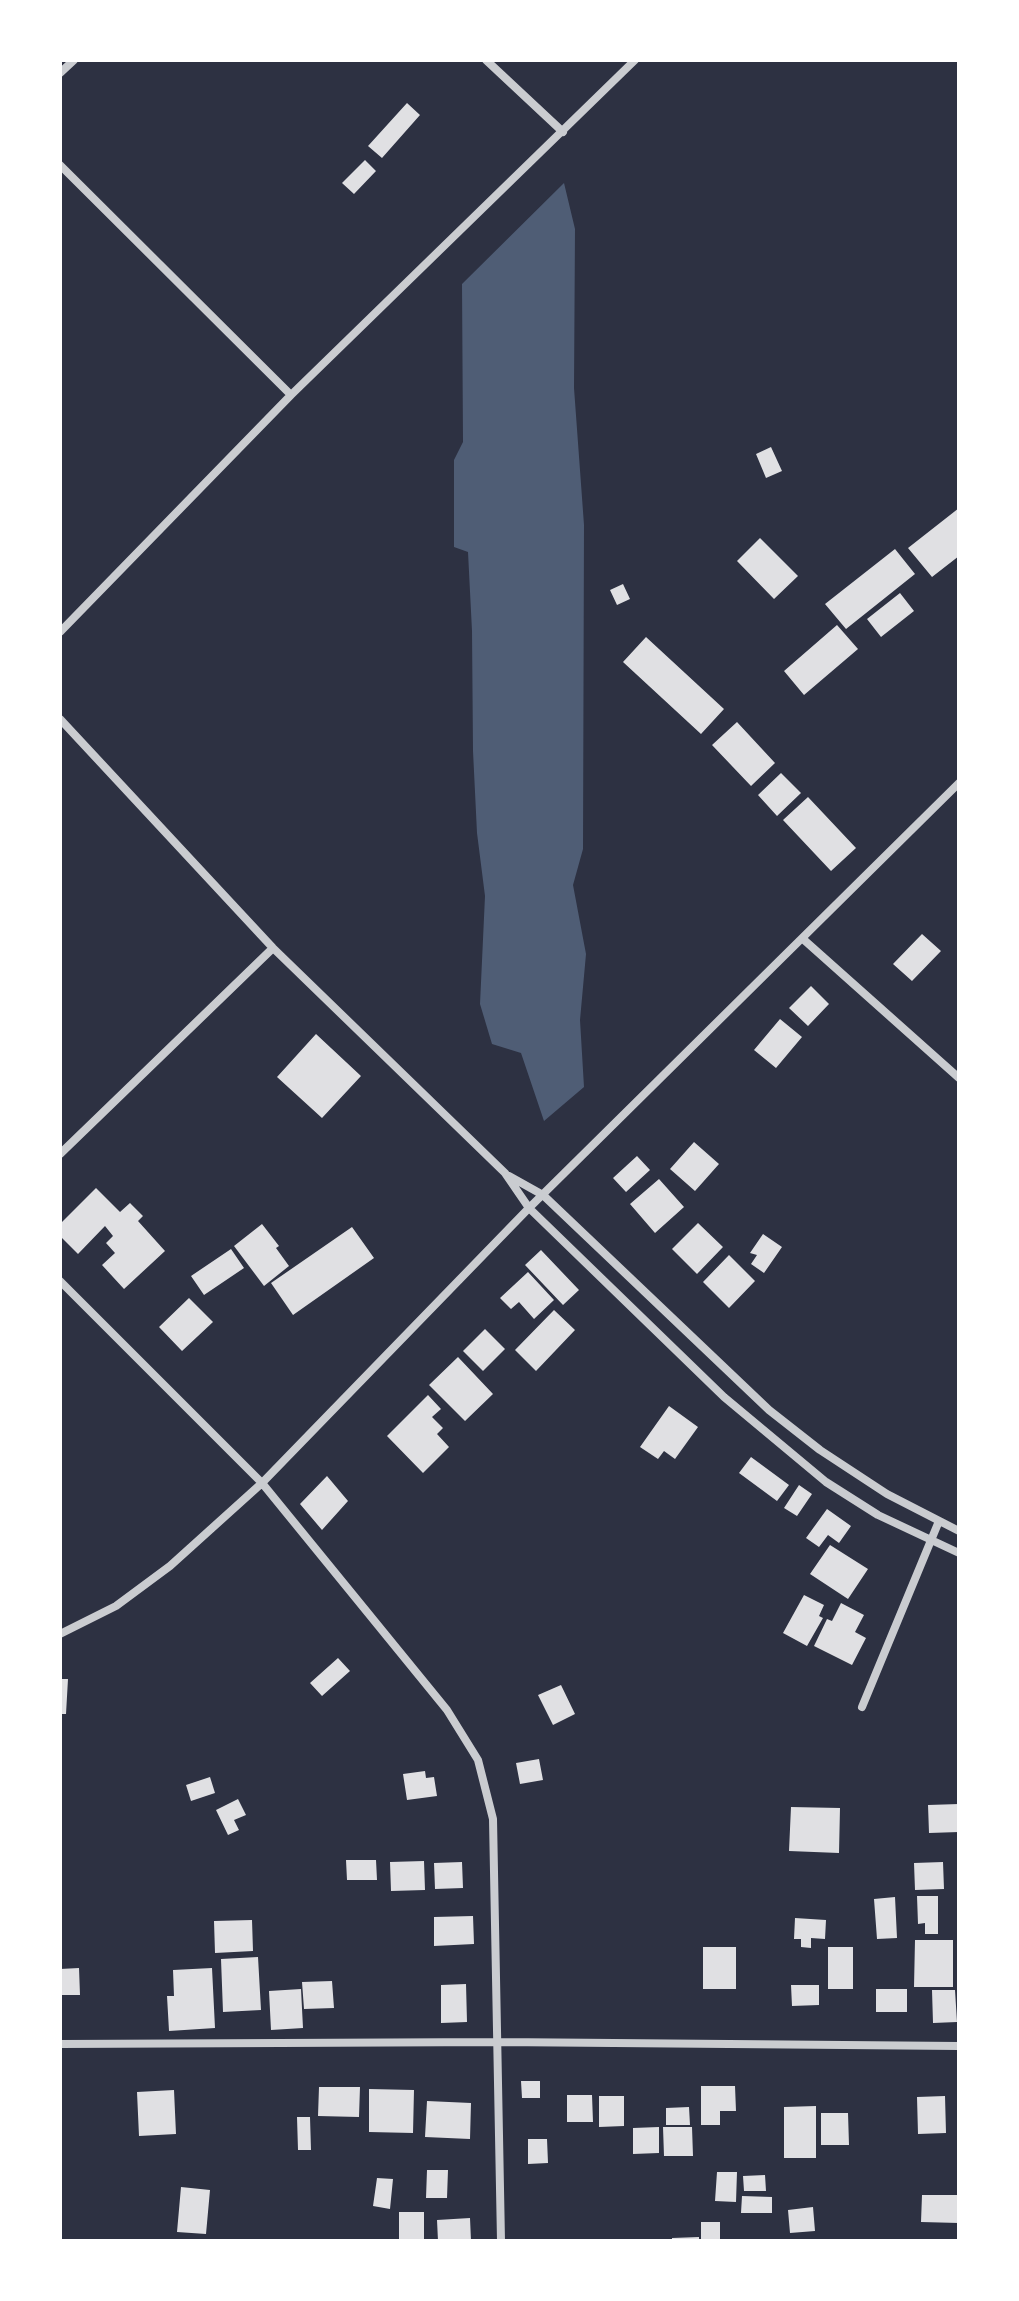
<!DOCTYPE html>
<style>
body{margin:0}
#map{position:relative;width:1019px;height:2301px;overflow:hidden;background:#2d3142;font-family:"Space Grotesk",sans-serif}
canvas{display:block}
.frame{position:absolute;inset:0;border:62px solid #fff;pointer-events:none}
</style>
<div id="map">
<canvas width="1019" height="2301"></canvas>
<div class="frame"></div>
</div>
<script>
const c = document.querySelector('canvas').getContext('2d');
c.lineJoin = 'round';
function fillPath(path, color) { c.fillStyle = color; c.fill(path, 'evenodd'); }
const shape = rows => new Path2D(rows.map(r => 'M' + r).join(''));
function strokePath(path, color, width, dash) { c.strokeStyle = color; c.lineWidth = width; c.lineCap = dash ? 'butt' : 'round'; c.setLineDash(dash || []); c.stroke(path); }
fillPath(shape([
 [564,183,575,229,574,388,584,525,583,849,573,885,586,954,580,1020,584,1087,544,1121,521,1053,492,1044,480,1004,485,896,477,833,473,751,472,631,468,552,454,547,454,460,463,442,462,284]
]), '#4f5d75');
fillPath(shape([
 [407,103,420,115,382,158,368,146],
 [365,160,376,171,354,194,342,183],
 [771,447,782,471,766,478,756,454],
 [959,508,959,556,932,577,908,548],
 [760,538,798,576,774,599,737,561],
 [895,549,915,574,846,629,825,604],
 [623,584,630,599,617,605,610,590],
 [900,593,914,611,881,637,867,619],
 [837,625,858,649,804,695,784,671],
 [646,637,724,709,701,734,623,662],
 [737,722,775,763,751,786,712,745],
 [781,773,801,793,777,816,758,795],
 [808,797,856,848,831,871,783,820],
 [922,934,941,951,912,981,893,964],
 [811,986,829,1004,808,1026,789,1008],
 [780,1019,802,1037,776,1068,754,1050],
 [316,1034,361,1076,322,1118,277,1077],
 [694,1142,719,1164,695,1191,670,1169],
 [637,1156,650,1170,626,1192,613,1178],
 [659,1179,684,1207,655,1233,630,1204],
 [96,1188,120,1212,130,1203,143,1216,138,1221,165,1251,124,1289,102,1265,115,1253,106,1243,113,1236,105,1226,78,1254,60,1236,60,1224],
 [698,1223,723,1247,697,1274,672,1249],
 [262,1224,279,1246,276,1248,289,1266,264,1286,234,1246],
 [352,1227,374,1258,293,1315,271,1283],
 [763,1234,782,1247,764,1273,751,1264,757,1255,750,1253],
 [231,1249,244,1268,204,1295,191,1276],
 [541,1250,579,1290,563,1305,525,1265],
 [729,1255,755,1281,729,1308,703,1282],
 [528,1272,554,1300,534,1319,519,1302,511,1309,500,1298],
 [189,1298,213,1322,182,1351,159,1327],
 [554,1310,575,1330,536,1371,515,1350],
 [485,1329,505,1349,483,1371,463,1351],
 [458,1357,493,1394,465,1421,429,1385],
 [428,1395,441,1409,432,1417,443,1428,437,1434,449,1447,423,1473,387,1436],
 [669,1406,698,1427,675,1459,664,1451,658,1459,640,1447],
 [751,1457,789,1485,777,1501,739,1473],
 [327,1476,348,1501,322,1530,300,1504],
 [799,1485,812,1494,797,1516,784,1508],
 [827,1509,851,1526,839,1543,828,1535,819,1547,806,1538],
 [830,1545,868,1569,848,1599,810,1574],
 [804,1595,824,1605,819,1616,823,1618,807,1646,783,1633],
 [841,1603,864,1615,855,1632,866,1638,852,1665,814,1646,827,1619,832,1621],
 [338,1658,350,1671,322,1696,310,1683],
 [60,1679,68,1679,66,1714,60,1714],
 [561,1685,575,1714,553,1725,538,1695],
 [539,1759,543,1780,520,1784,516,1763],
 [425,1771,426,1778,434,1777,437,1796,407,1800,403,1774],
 [210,1777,215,1793,191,1801,186,1785],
 [238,1799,246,1815,234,1820,239,1830,228,1835,216,1810],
 [959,1804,959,1832,929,1833,928,1805],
 [791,1807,840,1808,839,1853,789,1851],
 [346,1860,376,1860,377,1880,347,1880],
 [424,1861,425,1890,391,1891,390,1862],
 [462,1862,463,1888,435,1889,434,1863],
 [943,1862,944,1889,915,1890,914,1863],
 [917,1896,938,1896,938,1934,925,1934,925,1923,918,1924],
 [895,1897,897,1938,877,1939,874,1899],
 [473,1916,474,1944,434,1946,434,1917],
 [795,1918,826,1920,825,1939,811,1938,811,1948,801,1947,801,1939,794,1939],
 [252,1920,253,1951,215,1953,214,1921],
 [915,1940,953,1940,953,1987,914,1987],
 [703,1947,736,1947,736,1989,703,1989],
 [828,1947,853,1947,853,1989,828,1989],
 [258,1957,261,2010,223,2012,221,1959],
 [79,1968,80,1995,60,1995,60,1969],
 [212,1968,215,2028,169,2031,167,1996,174,1996,173,1970],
 [332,1981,334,2008,304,2009,302,1982],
 [466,1984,467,2022,441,2023,441,1985],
 [791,1985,819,1985,819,2005,792,2006],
 [301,1989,303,2028,271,2030,269,1991],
 [876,1989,907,1989,907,2012,876,2012],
 [932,1990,955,1990,957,2022,933,2023],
 [521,2081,540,2081,540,2098,522,2098],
 [701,2086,735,2086,736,2111,720,2111,720,2125,701,2125],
 [319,2087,360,2087,359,2117,318,2116],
 [369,2089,414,2090,413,2133,369,2132],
 [174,2090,176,2134,139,2136,137,2092],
 [567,2095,592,2095,593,2122,567,2122],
 [599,2096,624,2096,624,2126,599,2127],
 [945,2096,946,2133,918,2134,917,2097],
 [427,2101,471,2103,470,2139,425,2137],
 [816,2106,816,2158,784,2158,784,2107],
 [689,2107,690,2125,666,2125,666,2108],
 [821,2113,848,2113,849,2145,821,2145],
 [297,2117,310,2117,311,2150,298,2150],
 [659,2127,659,2153,633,2154,633,2128],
 [663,2127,692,2127,693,2156,664,2156],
 [528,2139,547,2139,548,2163,528,2164],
 [427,2170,448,2170,447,2198,426,2198],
 [717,2172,737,2172,736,2202,715,2201],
 [765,2175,766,2191,744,2191,743,2176],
 [377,2178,393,2179,390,2209,373,2206],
 [181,2187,210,2190,206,2234,177,2232],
 [922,2195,959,2195,959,2223,921,2222],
 [742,2196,772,2197,772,2213,741,2213],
 [813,2207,815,2231,790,2233,788,2210],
 [399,2212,424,2212,424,2241,399,2241],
 [470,2218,471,2241,438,2241,437,2220],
 [701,2222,720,2222,720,2241,701,2241],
 [699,2237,699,2241,672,2241,672,2238]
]), '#e0e0e3');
strokePath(shape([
 [486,60,563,132],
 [60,73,74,60],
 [60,165,291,395],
 [60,632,291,395,635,60],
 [60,719,273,948,505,1173,529,1208,724,1397,826,1482,878,1515,959,1553],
 [803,939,959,1078],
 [60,1154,273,948],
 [509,1176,543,1195,769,1410,820,1450,887,1494,959,1531],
 [60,1281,262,1483,447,1710,478,1760,493,1819,501,2241],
 [60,1634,116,1606,170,1566,262,1483,529,1208,959,783],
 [862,1707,939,1521],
 [60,2044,499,2042,959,2046]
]), '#caccd0', 8);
</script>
